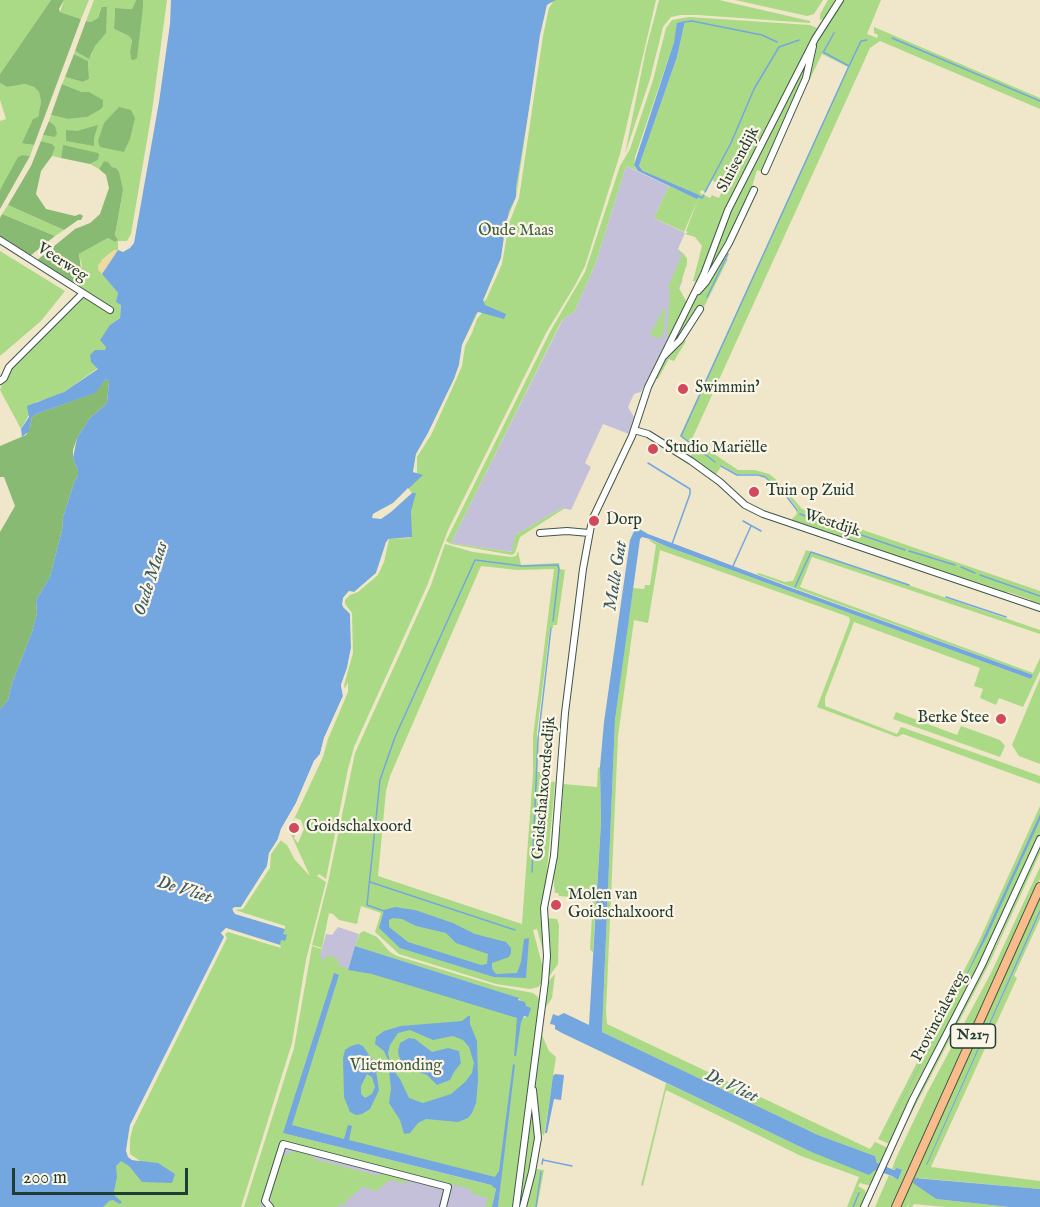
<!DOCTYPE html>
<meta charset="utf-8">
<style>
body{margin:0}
#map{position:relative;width:1040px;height:1207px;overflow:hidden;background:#f0e6c9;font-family:"IM FELL English",serif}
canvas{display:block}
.scale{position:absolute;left:12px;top:1168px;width:176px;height:27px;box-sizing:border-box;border:3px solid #1f3d34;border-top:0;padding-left:8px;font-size:18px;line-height:21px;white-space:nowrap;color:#1f3d34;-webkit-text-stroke:4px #fcf5e5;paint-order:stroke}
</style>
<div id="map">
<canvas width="1040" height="1207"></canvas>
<div class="scale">200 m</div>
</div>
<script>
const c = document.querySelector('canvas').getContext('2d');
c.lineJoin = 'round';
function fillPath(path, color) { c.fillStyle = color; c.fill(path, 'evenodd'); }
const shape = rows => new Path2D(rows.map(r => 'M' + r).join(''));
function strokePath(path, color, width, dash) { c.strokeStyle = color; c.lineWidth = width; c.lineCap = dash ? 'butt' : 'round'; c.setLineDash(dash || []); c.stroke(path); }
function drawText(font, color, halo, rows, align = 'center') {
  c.font = font + ' "IM FELL English",serif'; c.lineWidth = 4.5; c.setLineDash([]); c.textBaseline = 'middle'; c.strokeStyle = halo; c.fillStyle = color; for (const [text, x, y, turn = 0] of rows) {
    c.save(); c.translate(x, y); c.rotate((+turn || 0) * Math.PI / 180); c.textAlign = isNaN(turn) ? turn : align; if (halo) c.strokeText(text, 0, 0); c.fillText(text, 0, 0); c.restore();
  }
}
fillPath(shape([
 [626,166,669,186,654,218,685,233,678,249,685,255,682,282,679,289,686,302,641,392,634,394,628,407,634,417,629,434,603,424,585,463,591,467,571,510,562,508,515,535,513,552,451,543,563,319,574,312,595,265],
 [338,927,359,934,348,970,318,963,326,934,332,935],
 [276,1133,491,1191,494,1207,250,1207]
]), '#c5c0da');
fillPath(shape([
 [0,0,51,0,0,74],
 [64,0,89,0,81,19,60,12],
 [94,0,136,0,132,9,115,8,114,29,129,36,132,39,130,52,131,59,143,7,143,0,167,0,152,111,131,234,127,241,118,241,118,250,114,250,102,260,98,269,118,293,117,298,121,305,120,318,110,325,106,348,98,368,64,392,53,397,36,402,21,429,0,390,6,373,84,295,75,286,82,266,79,254,108,238,115,242,117,238,115,235,123,190,114,167,112,167,108,162,104,161,99,169,90,164,98,160,63,146,61,158,52,156,55,147,52,144,41,141,43,135,54,137,55,126,49,121,51,115,68,119,87,117,82,92,62,84,65,77,83,82,89,79,88,61,74,54,75,51,89,58,92,54,100,10,98,18,91,22,86,21],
 [545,0,656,0,620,154,585,266,574,287,546,333,448,530,427,586,354,747,348,769,326,879,319,874,317,876,326,882,306,960,292,1043,241,1207,62,1207,124,1132,235,911,266,853,279,839,287,845,295,860,310,876,289,830,323,757,328,739,348,692,348,682,341,696,351,649,348,613,341,602,389,539,411,538,375,519,374,515,420,477,383,467],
 [295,818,301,820,304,829,298,843,294,838,299,826,293,823],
 [659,0,719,0,810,21,810,23,698,15,680,15,671,17,663,27,650,79,625,154,646,49],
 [735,0,823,0,814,14,807,16],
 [828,0,837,0,825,18,820,20,820,14],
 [842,0,881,0,867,34,877,38,878,35,874,33,874,27,1040,98,1040,109,880,41,870,48,692,439,738,470,755,470,769,474,778,481,802,509,1040,591,1040,606,1030,602,1031,600,1008,592,1006,594,790,521,797,514,796,511,798,509,787,495,770,480,759,474,737,474,722,465,715,476,690,457,696,448,680,436,848,67,822,54,810,79,808,78,814,60,817,40],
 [689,17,810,25,817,28,697,282,693,281,702,246,695,237,685,234,688,232,686,231,698,199,684,232,654,218,669,186,697,198,643,171,639,166,677,57,685,21,679,24,674,42,635,157,634,166,638,171,626,166,595,265,574,312,562,320,451,543,512,552,515,535,562,508,565,508,520,537,515,553,512,555,451,544,446,541,458,517,551,330,585,272,620,166,630,149,653,80,666,28,672,20],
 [712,180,724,187,719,198,712,195,710,198,700,193,701,190,706,192],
 [811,51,807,69,763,172,757,170,748,200,727,244,700,287,730,213],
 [0,83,7,87,25,84,34,87,39,92,41,102,38,117,27,144,34,145,30,156,23,155,0,190,0,121,6,119,0,100],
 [8,205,64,230,55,236,2,214],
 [677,249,687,258,687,264,679,288,687,303,670,338,667,337,670,290,668,287,682,255,678,253],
 [0,251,65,291,41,321,0,356],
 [723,257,728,259,704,307,700,305,695,316,669,351,696,296],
 [665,306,664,331,660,339,650,335],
 [682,339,686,341,674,361,669,359,658,379,655,378,665,359],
 [649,539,668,547,1031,679,1033,675,756,574,759,573,785,582,793,581,806,550,1040,630,1040,634,812,557,800,587,1033,673,1040,658,1040,671,1023,707,999,698,996,705,980,698,983,689,974,686,980,668,854,622,825,698,825,706,897,734,901,727,1001,762,1040,776,1040,784,903,734,897,737,817,707,850,621,849,617,660,550,648,623,634,620,618,736,606,1011,607,1024,870,1149,875,1142,886,1147,887,1149,880,1164,877,1163,875,1156,818,1135,602,1032,615,720,633,588,644,589,645,585,650,585,656,545,650,541],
 [445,544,473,552,511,557,516,556,518,551,521,565,559,563,560,569,565,570,557,625,553,625,553,628,550,628,537,732,537,772,545,772,544,781,555,782,547,870,548,873,541,909,544,954,537,929,533,930,543,968,543,981,538,987,530,989,496,984,399,954,375,932,381,913,361,906,357,924,339,920,333,914,329,913,322,948,312,945,328,882,355,753,431,585],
 [481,566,517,570,554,569,533,737,533,773,522,924,378,876,386,791,390,776],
 [1040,678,1040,764,1019,756,1012,745],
 [896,712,957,735,961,726,1000,740,1005,746,1000,757,893,719],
 [600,767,601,822,593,952,590,950,593,899,559,896,558,893,555,893,553,875,559,831,561,826,563,784,597,787,598,768],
 [1040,806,1040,833,1008,903,972,980,910,1095,890,1143,887,1143,878,1139,979,941],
 [1040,845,1040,853,989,964,897,1141,919,1094,996,945],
 [1040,867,1040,879,896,1198,891,1207,875,1207,889,1175,898,1180,902,1170,892,1169,896,1158,927,1093,992,971],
 [1040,894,1040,909,927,1165,1040,913,1040,919,1014,976,1017,978,931,1167,1040,1181,1040,1189,919,1178,915,1183,936,1199,1009,1207,946,1207,914,1204,912,1207,908,1207,910,1201,907,1207,899,1207],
 [546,918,557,919,559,925,558,964,548,978],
 [364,931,377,937,390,952,397,956,496,986,533,993,538,997,540,1001,514,1207,498,1207,501,1180,283,1133,494,1186,496,1189,492,1207,485,1207,488,1198,471,1193,471,1189,281,1141,260,1207,244,1207,294,1048,312,946,322,949,320,958,325,960,326,955,339,959,338,965,345,967,345,969,375,974,522,1018,527,1017,526,1006,518,998,355,946,360,933],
 [555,974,552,998,544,1010,548,982],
 [541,1033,549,1051,556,1057,544,1136,538,1128,534,1083],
 [666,1083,809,1151,877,1170,871,1185,867,1185,860,1183,858,1186,865,1190,866,1194,862,1207,847,1207,859,1177,801,1156,666,1090,643,1186,641,1185],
 [533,1093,536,1141,521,1207,518,1207],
 [296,1151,313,1155,313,1159,380,1176,382,1173,404,1179,407,1184,390,1180,375,1192,371,1188,369,1190,364,1186,344,1203,347,1207,341,1204,337,1207,274,1207,271,1203,270,1194,282,1156],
 [537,1169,544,1170,537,1207,524,1207,534,1170]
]), '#abda87');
fillPath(shape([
 [51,0,64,0,59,9,60,12,81,19,34,145,27,144,22,143,33,119,38,117,41,102,39,92,34,87,25,84,7,87,0,83,0,74],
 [136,0,143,0,143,7,137,58,134,60,131,59,130,52,132,40,129,36,114,29,115,8,132,9],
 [102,7,107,7,106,33,95,46,89,59,75,51,86,21,91,22,98,18],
 [74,54,88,61,89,79,83,82,65,77],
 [62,84,82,92,89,92,103,100,103,106,101,109,87,117,68,119,51,115],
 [119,107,131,110,135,118,130,139,124,152,100,147,98,141,104,123],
 [49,121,55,126,57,134,54,137,43,135],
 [98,125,94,138,94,146,66,141,66,130,77,131],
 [41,141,52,144,55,147,52,156,41,171,36,194,46,209,75,216,80,214,83,216,81,220,78,220,64,230,8,205,31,166],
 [63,145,98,153,99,154,98,160,90,164,61,158],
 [23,155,30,156,0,209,0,190,18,157],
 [104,161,108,162,112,167,116,168,119,172,123,190,115,235,118,240,115,242,108,238,79,254,82,277,75,286,36,261,75,229,90,223,100,214,109,188,106,175,99,169],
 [2,214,55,236,30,256,0,236,0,218],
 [106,379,109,381,107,403,89,419,77,438,73,450,73,458,78,471,78,476,75,480,63,517,62,530,50,577,36,600,37,613,32,632,12,683,8,700,0,709,0,532,15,506,4,477,0,477,0,446,26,435,30,427,32,417,36,414,94,393]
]), '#88ba74');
fillPath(shape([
 [114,250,118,250,102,274,98,269,98,265]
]), '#eeda9e');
fillPath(shape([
 [171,0,556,0,549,3,546,8,516,187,516,197,509,211,501,258,483,300,485,305,506,314,504,319,478,312,476,314,462,345,459,365,454,379,428,433,416,454,413,472,423,475,393,503,373,514,381,519,412,493,416,493,411,511,412,537,388,539,376,573,354,592,349,591,343,598,343,607,350,614,351,648,347,668,341,685,343,696,324,738,320,754,314,761,296,803,281,829,278,839,269,853,267,866,241,907,235,907,232,909,236,914,285,929,283,934,287,935,285,941,281,940,280,945,226,928,221,933,225,937,133,1120,129,1130,126,1151,132,1160,158,1163,175,1174,172,1183,142,1182,129,1166,121,1161,116,1166,117,1177,114,1191,115,1196,122,1202,120,1204,113,1200,109,1201,103,1207,0,1207,0,709,8,700,12,683,32,632,37,613,36,600,50,577,62,530,63,517,75,480,78,476,78,471,73,458,77,438,89,419,107,403,109,381,106,379,95,393,36,414,32,417,29,431,22,437,21,429,29,417,27,406,64,392,98,369,91,362,90,355,95,350,105,350,106,347,100,340,110,325,120,318,121,305,116,302,118,293,102,274,118,250,123,252,130,248,134,243,159,102,170,24],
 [685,21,677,57,639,166,643,171,699,195,697,199,638,171,634,165,674,42,677,23],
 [636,527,648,534,789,587,1033,675,1031,679,668,547,650,539,642,537,640,539,615,720,602,1032,818,1135,875,1156,877,1163,894,1170,897,1168,902,1170,898,1180,892,1176,875,1170,869,1175,809,1151,562,1033,555,1029,555,1025,550,1024,553,1014,558,1016,564,1013,589,1025,601,822,600,767,604,722,630,540],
 [1040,814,1040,820,987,936,883,1137,971,965],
 [395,907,415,910,453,923,475,934,506,942,511,948,511,953,509,957,492,963,492,969,496,974,517,973,521,962,524,939,529,938,526,978,494,977,400,948,379,928,384,910],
 [393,918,402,919,416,926,446,933,456,943,488,954,487,964,481,965,408,942,389,927,389,920],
 [1040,909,1040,913,927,1165,926,1165],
 [355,946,519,998,518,1000,525,1002,526,1006,531,1008,528,1017,524,1016,521,1022,516,1056,514,1056,517,1018,372,974,348,970],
 [334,973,339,975,292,1125,344,1139,348,1125,352,1126,349,1140,495,1177,499,1171,513,1064,515,1065,498,1207,492,1207,496,1189,491,1185,283,1133],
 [468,1016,470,1016,470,1024,477,1041,478,1082,476,1103,472,1113,468,1118,458,1122,426,1119,418,1123,410,1133,404,1134,400,1120,389,1103,391,1089,388,1060,384,1051,375,1044,376,1037,384,1031,401,1026,462,1021],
 [410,1030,433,1040,453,1036,463,1040,469,1047,474,1063,472,1073,465,1082,451,1094,423,1103,409,1098,400,1079,391,1067,388,1053,390,1045,398,1033],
 [409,1038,415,1039,432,1052,448,1048,459,1051,461,1063,454,1072,450,1080,437,1085,427,1075,406,1068,399,1057,398,1051,400,1043],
 [358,1044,363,1046,375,1064,379,1090,370,1109,362,1114,356,1115,350,1112,344,1097,343,1058,345,1050,351,1046],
 [367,1074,372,1077,375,1087,372,1094,365,1098,361,1094,361,1086],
 [555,1074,564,1075,561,1100,554,1099,547,1133,545,1133,553,1076],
 [915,1178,1040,1189,1040,1207,1009,1207,936,1199,913,1183]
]), '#74a6df');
fillPath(shape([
 [553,2,549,8,543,36,519,198,509,223,502,264,486,300,483,301,501,258,506,222,516,197,540,35,547,5],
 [478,312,482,313,477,319,472,333,465,346,462,366,456,380,431,435,417,457,417,473,413,472,416,454,428,433,454,379,459,365,462,345],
 [408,488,412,493,391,512,381,519,372,518,373,514,393,503],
 [389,539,384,562,378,575,358,592,350,595,345,600,345,604,352,613,353,653,344,685,346,695,327,739,322,756,316,762,299,804,284,830,281,840,271,854,270,868,243,909,235,910,285,926,285,929,235,914,233,911,233,908,241,907,267,866,269,853,278,839,281,829,296,803,314,761,320,754,324,738,343,696,341,685,347,668,351,648,350,614,342,605,343,598,349,591,354,592,376,573,386,542],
 [226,928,280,945,281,948,228,932,225,934,227,938,133,1127,130,1139,130,1154,140,1161,132,1160,128,1157,126,1151,130,1125,224,937,221,933]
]), '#f0e6c9');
strokePath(shape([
 [684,22,692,21,762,35,777,42],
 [892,38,1040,101],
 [824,51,834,33],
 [823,52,849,66,861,41,867,40],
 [705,192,731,143,754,89,779,47,799,40],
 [698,196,702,198,704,195],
 [707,297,728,254],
 [715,462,681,436,849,66],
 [648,463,690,489,690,494,672,544],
 [721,466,737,475,758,475,765,477,784,493,797,510],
 [800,514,905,550],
 [743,521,761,531],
 [909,551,955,565],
 [733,566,751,526],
 [961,567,975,573],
 [980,575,1040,596],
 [795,587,811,552,909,585],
 [946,597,1006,617],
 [532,872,538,740,551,628],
 [370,882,515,930],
 [384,911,367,905,380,780,395,737,475,560,522,566,558,565,559,569,553,621],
 [543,1160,572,1166],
 [542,1164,543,1159],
 [536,1207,541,1172],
 [853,1207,859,1193]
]), '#74a6df', 1.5);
const minor = shape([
 [765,171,806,78,813,46],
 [0,240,110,310],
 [698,291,706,282,729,243,754,190],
 [664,356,680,340,700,309],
 [0,381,4,378,9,367,83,293],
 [634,430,648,434,691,461,720,482,745,505,763,514,1040,608],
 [540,533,567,531,589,533],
 [270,1207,265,1201,283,1144,448,1187,443,1207],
 [516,1207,545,982,547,956,544,908,554,856,565,713,583,569,592,520,632,436,648,387,704,274,728,210,815,39,840,0],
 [523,1207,532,1172,538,1138,533,1090],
 [864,1207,913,1099,981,967,1040,839]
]);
const major = shape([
 [896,1207,1040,887]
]);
strokePath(minor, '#3e564a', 8);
strokePath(major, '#3e564a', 10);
strokePath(minor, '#fff', 6);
strokePath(major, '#fabc8b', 8);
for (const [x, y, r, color] of [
 [683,389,6,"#d1495b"],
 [653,449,6,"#d1495b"],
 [754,492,6,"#d1495b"],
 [594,521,6,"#d1495b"],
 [1001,719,6,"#d1495b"],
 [294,828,6,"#d1495b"],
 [556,905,6,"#d1495b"]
]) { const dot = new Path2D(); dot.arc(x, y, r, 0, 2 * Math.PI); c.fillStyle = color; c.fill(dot); strokePath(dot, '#fcf5e5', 2); }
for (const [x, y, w] of [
 [973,1036,45]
]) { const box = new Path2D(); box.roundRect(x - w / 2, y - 12, w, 24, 4.5); c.fillStyle = '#fcf5e5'; c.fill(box); strokePath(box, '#1f3d34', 1.5); }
drawText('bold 15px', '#1f3d34', null, [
 ["N217",973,1036]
]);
drawText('16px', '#1f3d34', '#fcf5e5', [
 ["Sluisendijk",739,160,-62],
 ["Veerweg",62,263,33],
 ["Westdijk",832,524,18],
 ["Goidschalxoordsedijk",545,788,-85],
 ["Provincialeweg",940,1017,-62]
]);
drawText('16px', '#3b5c45', '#fcf5e5', [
 ["Oude Maas",516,232],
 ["Vlietmonding",396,1067]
]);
drawText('16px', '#1f3d34', '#fcf5e5', [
 ["Swimmin'",695,389],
 ["Studio Mariëlle",665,449],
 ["Tuin op Zuid",766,492],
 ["Dorp",606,521],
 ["Berke Stee",989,719,"right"],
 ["Goidschalxoord",306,828],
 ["Molen van",568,896],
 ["Goidschalxoord",568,914]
], 'left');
drawText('italic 18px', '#395c67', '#fcf5e5', [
 ["Malle Gat",617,576,-81],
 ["Oude Maas",152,579,-72],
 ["De Vliet",184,891,17],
 ["De Vliet",731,1087,25]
]);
</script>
